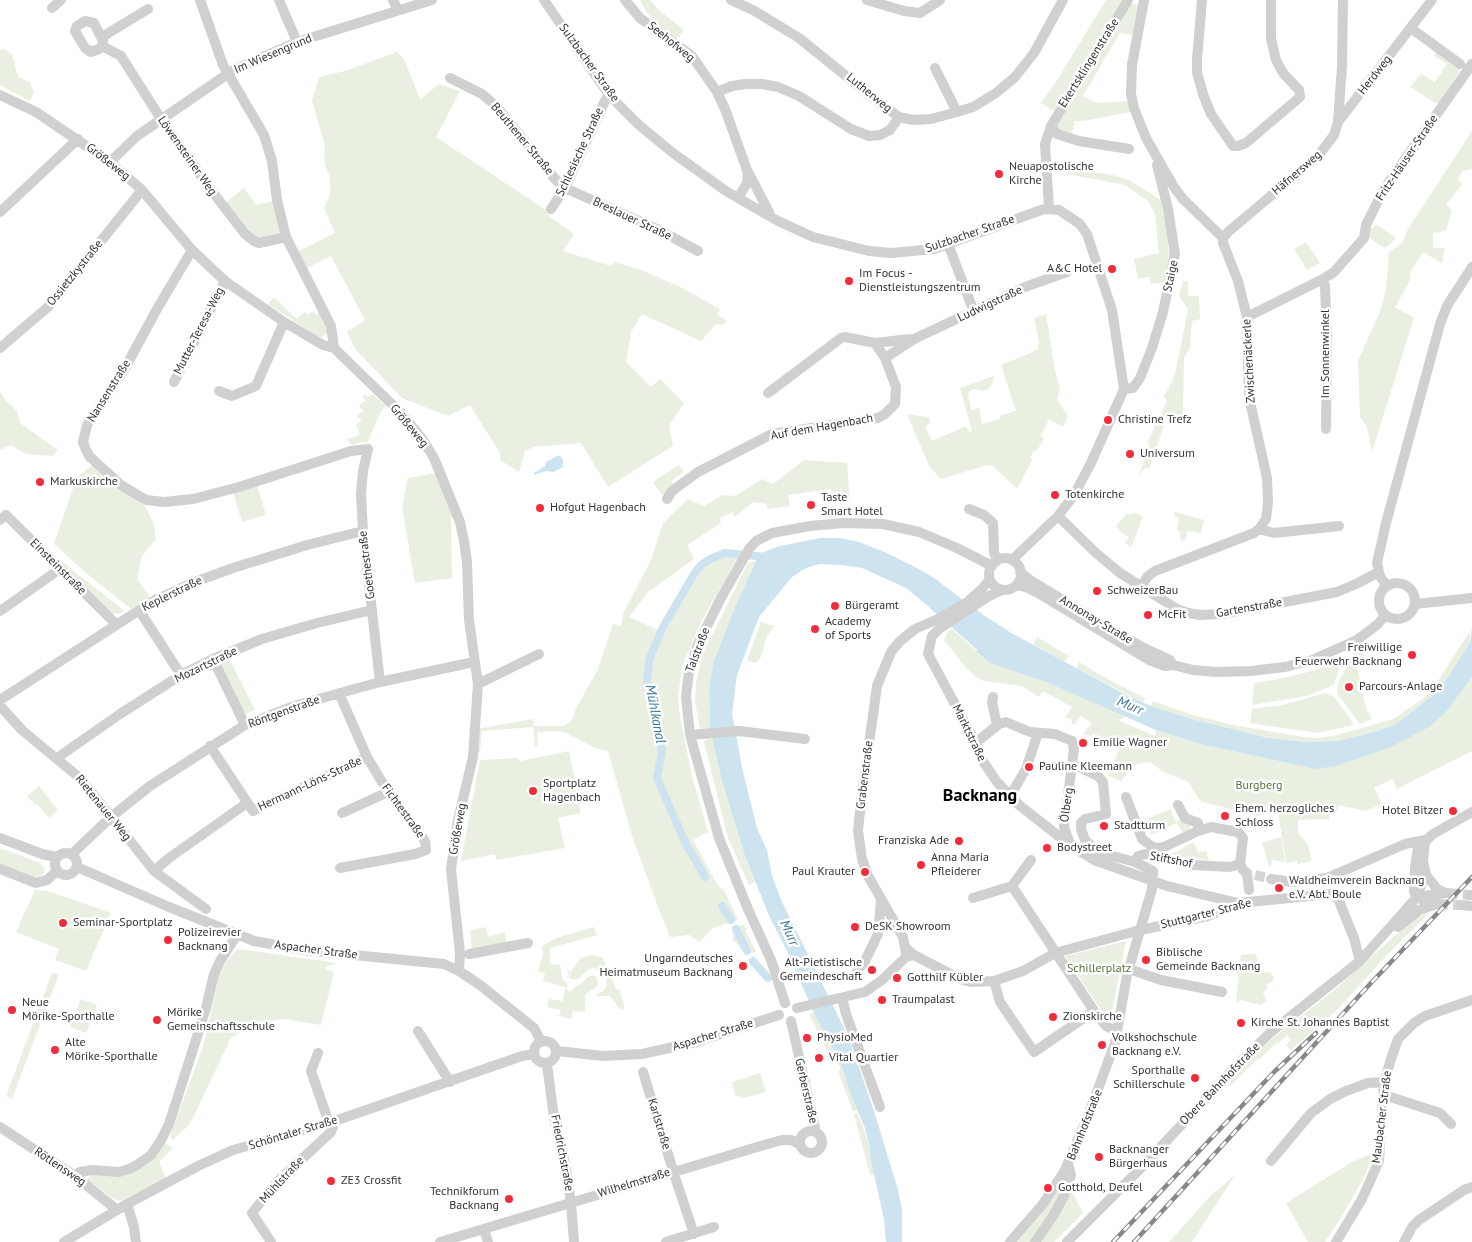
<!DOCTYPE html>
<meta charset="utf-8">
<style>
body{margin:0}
canvas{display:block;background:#fff}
</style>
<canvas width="1472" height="1242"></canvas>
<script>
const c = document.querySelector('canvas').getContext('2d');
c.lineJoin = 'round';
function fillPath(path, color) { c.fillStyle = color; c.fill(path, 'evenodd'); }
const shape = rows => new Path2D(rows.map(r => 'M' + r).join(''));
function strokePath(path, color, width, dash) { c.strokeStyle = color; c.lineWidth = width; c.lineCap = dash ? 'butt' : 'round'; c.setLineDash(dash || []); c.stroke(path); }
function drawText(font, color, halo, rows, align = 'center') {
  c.font = font + ' "PT Sans",sans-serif'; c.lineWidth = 5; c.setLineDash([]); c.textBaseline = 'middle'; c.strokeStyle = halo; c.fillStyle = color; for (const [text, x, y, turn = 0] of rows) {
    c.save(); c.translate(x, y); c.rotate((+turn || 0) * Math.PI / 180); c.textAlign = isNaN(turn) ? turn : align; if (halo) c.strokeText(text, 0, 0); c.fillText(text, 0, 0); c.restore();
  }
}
fillPath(shape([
 [640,0,650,0,659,10,684,30,679,37,675,37,661,27,647,13],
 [1106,0,1122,0,1054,111,1041,103,1056,82],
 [1131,3,1138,5,1133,35,1120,33,1083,96,1097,103,1128,101,1131,112,1083,121,1075,121,1072,134,1064,133,1056,127],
 [2,48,12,54,18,77,30,82,34,92,30,101,0,85,0,51],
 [397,52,404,59,420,99,439,84,460,91,436,137,546,210,550,217,574,234,563,251,611,266,615,262,644,271,682,288,720,309,717,314,727,321,723,325,716,324,701,341,642,314,631,332,626,362,651,387,660,379,684,403,669,426,673,446,608,487,581,443,545,446,534,447,525,451,519,472,500,460,500,453,470,405,448,416,402,398,356,350,347,332,365,320,331,256,307,268,299,251,335,233,324,208,331,192,329,175,325,165,324,155,325,146,312,101,319,78,326,75,345,71],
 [1440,52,1456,63,1460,70,1439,103,1435,103,1410,87,1421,74,1435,82,1447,64,1434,56,1435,53],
 [1472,131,1472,169,1463,171,1457,179,1462,184,1446,205,1452,210,1446,231,1433,233,1433,248,1445,248,1442,263,1423,252,1410,272,1411,279,1395,307,1414,318,1372,452,1367,427,1360,417,1358,361,1381,309,1386,289,1389,252,1402,243,1408,229],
 [1072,169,1113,175,1131,181,1158,198,1161,202,1168,235,1168,250,1171,250,1165,282,1150,284,1150,277,1138,278,1134,259,1159,253,1155,214,1148,201,1125,185,1067,174],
 [244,188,256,205,274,201,280,229,279,233,277,235,256,238,248,232,225,203],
 [1376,224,1396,238,1388,246,1384,248,1368,237,1368,227,1373,228],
 [1306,242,1320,263,1307,270,1294,249],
 [1183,281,1188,282,1188,296,1199,296,1200,319,1192,321,1190,348,1184,358,1183,415,1166,419,1149,469,1145,468,1139,475,1150,446,1147,443,1167,401,1164,397,1174,377,1178,360,1188,309,1179,296],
 [274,297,297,319,304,312,308,315,312,311,316,315,320,311,327,324,328,332,326,335,321,337,317,336,268,304],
 [1046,314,1055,371,1060,389,1057,400,1068,416,1063,427,1049,419,1041,436,1044,438,1038,449,1033,452,1030,458,1032,460,1017,489,993,466,987,465,941,479,929,466,907,414,929,417,931,423,925,426,932,441,966,426,969,432,972,431,960,388,994,376,992,385,987,390,983,391,973,389,968,393,971,410,979,408,982,424,999,419,1002,415,1016,411,1001,365,1028,354,1038,349,1039,342,1034,318],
 [0,392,6,401,17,411,20,423,58,450,53,456,26,454,10,445,0,450],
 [372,394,386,406,381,411,367,443,362,442,353,445,349,442,347,439,360,435,356,424,362,421,357,417,358,414,364,411,359,406,361,403,366,401,362,396,365,395,368,397],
 [804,460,847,463,850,502,834,503,831,489,788,495,790,506,768,509,766,504,753,502,735,517,733,512,720,518,721,523,687,545,694,559,648,592,629,617,664,633,699,570,706,565,724,556,739,555,701,622,682,667,678,697,680,717,692,776,708,832,693,840,717,884,725,892,738,920,713,928,700,942,689,935,670,937,658,907,632,836,608,751,597,749,566,733,559,731,537,732,538,745,535,746,533,727,482,731,480,752,474,753,477,729,533,719,534,726,564,726,570,722,574,716,575,710,598,669,613,624,621,626,623,614,651,560,663,523,688,499,704,506,723,495,736,496,762,479,773,484],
 [93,465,145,506,154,524,156,539,142,556,137,579,150,597,131,609,80,568,54,543,77,477],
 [679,465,684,472,671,481,674,486,662,495,653,482],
 [436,473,454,512,451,519,452,578,415,583,402,507,408,478],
 [257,485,266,515,242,522,233,493],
 [1133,512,1143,517,1131,547,1125,543,1129,537,1122,533,1116,526,1127,513,1131,515],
 [1175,512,1204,520,1201,533,1187,531,1186,539,1181,541,1180,531,1177,530,1179,518,1174,516],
 [62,561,72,570,125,611,118,614,112,613,70,572,61,562],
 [755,561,713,664,709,688,709,709,711,730,703,730,700,729,695,702,696,683,702,655,748,563],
 [761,622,774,626,766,638,761,657,756,663,747,660],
 [952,629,990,663,1046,682,1079,696,1126,717,1118,720,1155,736,1156,730,1200,744,1315,769,1435,721,1447,711,1472,677,1472,751,1397,789,1393,779,1374,788,1382,804,1366,811,1338,805,1338,811,1331,811,1329,819,1298,820,1298,833,1308,844,1312,861,1297,864,1297,861,1286,863,1278,812,1257,816,1203,802,1199,799,1188,782,1162,771,1150,762,1137,764,1131,768,1121,781,1108,776,1121,745,1095,737,1095,735,1092,734,1091,736,1083,734,1092,723,1081,716,1074,725,1071,722,1072,720,1065,717,1072,707,1043,691,1039,697,1022,686,984,681,976,677,967,669,944,640,948,631],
 [1470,631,1470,642,1450,674,1436,693,1396,724,1374,732,1337,741,1306,742,1268,738,1231,730,1195,720,1151,706,1153,701,1193,715,1233,725,1303,737,1320,738,1337,735,1393,719,1424,698,1436,684],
 [1037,637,1069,656,1065,662,1033,644],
 [1363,648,1366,661,1356,663,1366,708,1372,719,1360,724,1337,693,1337,689,1340,679,1353,653],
 [229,658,255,710,243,715,219,663],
 [1343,659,1334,684,1327,688,1306,696,1252,705,1254,683,1279,679,1316,670],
 [1079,662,1109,680,1145,698,1143,703,1076,668],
 [1325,693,1334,697,1339,703,1354,725,1318,733,1250,723,1252,709,1283,705],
 [713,738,722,781,745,856,755,882,749,885,728,838,704,742,706,739],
 [569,751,581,813,558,818,565,848,496,860,495,854,461,861,480,760,517,758,521,761],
 [39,786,58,810,49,818,37,804,35,805,27,796],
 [1170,809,1176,822,1182,819,1190,823,1190,829,1183,834,1177,823,1151,835,1145,820],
 [1281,837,1285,862,1272,860,1271,866,1269,866,1262,843],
 [1193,842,1198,852,1206,851,1209,860,1171,855],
 [0,848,40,863,45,869,44,873,38,878,0,864],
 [35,890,48,891,111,913,86,971,55,960,59,949,16,932],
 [1430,912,1383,959,1339,1008,1291,1050,1286,1045,1291,1040,1287,1035,1278,1044,1276,1043,1260,1059,1258,1058,1230,1086,1227,1085,1267,1043,1332,992,1416,917],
 [744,925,747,929,745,930,756,952,745,954,732,938,735,936,732,930,739,926],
 [483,927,486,929,489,937,505,932,507,944,472,951,470,931],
 [594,927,597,935,550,948,550,964,555,965,560,964,563,980,567,984,568,988,543,981,545,973,538,971,543,954,542,946,556,938],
 [1126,941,1111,1016,1104,1015,1065,956],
 [238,949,337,963,326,967,325,969,334,972,321,1025,284,1019,254,1023,231,1038,190,1124,173,1140,170,1136,204,1044,220,970,233,953],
 [1256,954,1259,973,1270,972,1274,978,1273,981,1266,985,1267,988,1263,993,1267,1001,1260,1005,1241,1000,1236,1003,1241,955],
 [593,955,602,957,616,989,620,991,625,1010,619,1008,610,996,595,996,603,991,607,985,606,976,602,971,594,968,589,969,578,979,572,979,569,977,567,967,570,973,581,958],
 [52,973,59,974,12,1099,6,1096],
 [593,975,596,977,598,983,597,987,587,993,585,996,585,1012,573,1011,571,1019,559,1016,561,1010,547,1007,549,999,563,1001,565,988,570,992,575,987,582,983,586,978],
 [81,999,97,1005,86,1033,70,1027],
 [814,1013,842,1067,857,1110,853,1111,838,1071,840,1070,839,1063,836,1063,830,1052,828,1052,809,1014],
 [760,1073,766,1092,744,1098,735,1095,732,1082],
 [858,1113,870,1148,875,1174,870,1175,854,1114],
 [163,1142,173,1148,159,1162,166,1178,121,1201,113,1199,87,1179,94,1174,114,1175],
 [1372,1153,1366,1174,1342,1216,1325,1242,1308,1242,1286,1203,1352,1162],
 [1235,1175,1192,1242,1169,1242,1211,1195],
 [1064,1176,1083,1213,1054,1242,1017,1242,1046,1208]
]), '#e9f0e1');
fillPath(shape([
 [557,456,560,456,563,460,563,467,553,472,546,471,534,475,534,473,545,466,546,462],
 [820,538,840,538,859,542,887,553,915,567,934,578,982,614,1013,634,1128,696,1151,706,1195,720,1268,738,1306,742,1337,741,1374,732,1396,724,1436,693,1450,674,1470,642,1472,627,1472,677,1447,711,1429,727,1391,747,1336,766,1315,769,1200,744,1156,730,1046,682,990,663,976,651,978,649,976,649,922,601,906,588,862,568,841,565,820,564,806,568,792,577,759,617,737,675,732,714,743,772,757,828,767,850,772,876,782,902,848,1036,874,1111,898,1190,902,1210,902,1242,886,1242,884,1219,870,1156,870,1148,865,1128,851,1095,842,1067,814,1013,787,951,770,918,745,856,722,781,710,728,709,688,713,664,731,617,757,558,762,553,776,547]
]), '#cde3f0');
strokePath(shape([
 [705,877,686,844,657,778,662,751,659,723,647,685,649,660,663,627,694,574,701,565,710,559,725,553,767,557],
 [722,906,731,920],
 [736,929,747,951],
 [753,961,768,978]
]), '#cde3f0', 8);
strokePath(shape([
 [1255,875,1271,879],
 [1448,893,1470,895],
 [1438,904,1461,905]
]), '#d6d6d6', 10, [10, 5]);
strokePath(shape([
 [200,0,223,65,264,135,272,161,277,200,286,237,331,326,334,348],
 [279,0,297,42],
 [393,0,398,10],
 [544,0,609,95,639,125,673,153,726,191,778,221,813,237,869,251,891,253,934,249,1044,209,1059,210,1080,224,1087,234,1112,310,1124,389,1091,463,1074,495,1058,516,1012,560],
 [625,0,640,18,692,56,717,92,725,109,747,170,769,212,769,216],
 [731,0,753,10,799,38,881,104,899,117,913,120,931,119,957,112,973,107,996,93,1015,77,1034,53,1063,0],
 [867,0,904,11,920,13,940,0],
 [1202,0,1197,59,1197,73,1204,97,1211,114,1233,146,1238,146,1246,143,1300,97,1299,90,1283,73,1276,60,1271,39,1271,0],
 [52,8,61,0],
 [85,21,94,23,103,41,102,46,99,49,91,52,85,48,75,31,77,26,85,21],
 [1412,29,1460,64],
 [102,37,148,9],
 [102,46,121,56,161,119,211,190,245,234,254,241,259,243,286,237],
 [935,68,957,112],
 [450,78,482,94,496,106,555,179,565,188,657,229,698,251],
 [717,92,732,86,745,84,762,84,778,87,799,96,851,129,869,136,880,135,890,130,899,117],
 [0,95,36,112,110,162,142,190,192,250,225,281,284,322,323,345,334,348,402,414,423,440,434,458,460,522,464,541,467,562,469,620,478,684,473,757,458,820,451,869,460,953,459,971],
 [1338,122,1432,0],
 [1051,126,1057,134,1063,136,1079,141,1129,149],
 [110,162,137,136,235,69,297,42,432,0],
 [738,198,747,183,748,172],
 [1049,208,1045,144,1051,126,1128,0],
 [551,209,565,188,604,103,609,95],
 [0,212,78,139],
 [1223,238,1228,232,1318,156,1334,135,1338,122,1342,66,1343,0],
 [948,244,974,312],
 [192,250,157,309,124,370,87,425,83,442,86,450,90,457,121,485,146,500,164,502,193,499,239,487,351,451,368,449,363,471,361,494,363,531,380,682],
 [1323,279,1325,286,1327,338,1326,429],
 [1247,317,1323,279,1334,272,1364,238,1366,225,1384,189,1472,64],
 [0,348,48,307,142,190],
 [885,358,914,339,1025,287,1067,272],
 [174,382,225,281],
 [1124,389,1133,388,1140,378,1152,348,1163,312,1175,254,1168,209,1157,165],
 [219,391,232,396,256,386,284,322],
 [768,393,841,338,845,337,875,343,910,339],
 [667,499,672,491,698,472,772,434,878,418,885,414,895,404,896,387,885,358,875,343],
 [969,509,984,515,993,523,994,552,997,561],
 [1058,516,1096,553,1120,573,1177,609,1188,613,1200,615,1222,614,1337,592,1356,584,1379,572],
 [0,520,6,515,116,624],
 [1259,529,1274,533,1339,526],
 '989 574a16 16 0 1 1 32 0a16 16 0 1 1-32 0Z',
 [1020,572,1030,580,1091,617],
 '1379 601a18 18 0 1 1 36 0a18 18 0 1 1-36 0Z',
 [1017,585,1026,587,1038,593,1149,660,1165,666,1173,665,1193,670,1216,672,1251,671,1285,667,1312,660,1357,640,1378,624,1385,615],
 [1386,585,1380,576,1377,563,1386,523,1440,324,1447,306,1472,267],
 [1141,587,1147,577,1155,571,1254,533,1259,529,1266,519,1268,502,1267,478,1249,397,1247,317,1238,281,1223,243,1223,238,1183,199,1174,187,1146,138,1134,108,1131,94,1132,65,1144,0],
 [1002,590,989,596,940,628,932,636,928,654,971,734,980,757,997,782,1019,805,1070,845,1094,860,1167,886,1238,903],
 [1415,604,1472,598],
 [139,610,181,675],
 [0,611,60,569],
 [1103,625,1144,648,1170,660,1173,665],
 [213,659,245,725],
 [478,684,539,654],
 [339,693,367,757,388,792,425,841,426,850,415,854,340,868],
 [993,697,992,702,997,725],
 [0,700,155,600,192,583,233,568,307,545,363,531],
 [0,706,23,731,81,779,154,871,206,909],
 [690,735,739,731,805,739],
 [974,744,999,724,1006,722,1030,732,1055,734,1072,741,1074,749,1064,827,1070,844],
 [210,746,253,811,367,757],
 [57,758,120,714,181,675,213,659,262,639,317,623,372,610],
 [1010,796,1026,769,1038,733],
 [1126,797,1142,839,1154,848,1164,847,1198,831,1211,827,1238,832,1243,838,1240,864,1243,870,1247,873],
 [1178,805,1185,818,1198,823,1198,831],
 [342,813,388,792],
 [0,838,42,854,56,857],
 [1425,841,1423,861,1426,875,1437,889,1445,893],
 '55 864a11 11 0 1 1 22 0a11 11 0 1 1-22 0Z',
 [72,854,111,817,150,786,245,725,297,705,380,682,474,662],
 [1135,862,1138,856,1145,854,1193,865,1230,867,1240,864],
 [77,867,169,907,254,941,304,950,444,964,459,971,480,985,534,1028,541,1041],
 [0,869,36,883,47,880,57,871],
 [154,871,169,858,247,803],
 [1247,873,1249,890],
 [1271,879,1292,882,1327,878,1405,844,1425,840],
 [1012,886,1094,1011,1106,1026,1116,1031],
 [1012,886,1031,860],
 [1331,894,1336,896,1339,901,1354,938,1360,961],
 [1470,895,1472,895],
 [1417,897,1446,893],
 [973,898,1012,886],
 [1438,904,1426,903,1414,892,1415,868,1418,848,1433,834,1472,812],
 [1461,905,1472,906],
 [1398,927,1419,910,1434,905],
 [906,948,914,955,960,979,971,982,994,981,1023,971,1055,953,1140,930,1208,916,1238,903,1331,894],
 [469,954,528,943],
 [906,954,903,937,868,876,862,859,860,845,858,830,862,794,877,686,891,652,900,641,915,629,938,619,966,603,982,589,990,579],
 [1129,969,1161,980,1222,992],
 [857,971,865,961,878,934,881,901],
 [994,981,1000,1002,1034,1052,1094,1011],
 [842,998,846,1014,880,1107],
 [785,1003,771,960,748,909,719,838,690,735,686,696,689,672,697,646,722,596,749,549,756,541,772,533,810,526,843,523,883,524,919,532,957,548,992,566],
 [797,1008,865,992,882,980,906,957,914,955],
 [791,1021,816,1132],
 [418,1031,450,1082],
 '534 1052a11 11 0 1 1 22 0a11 11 0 1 1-22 0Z',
 [557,1051,603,1056,642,1054,696,1042,779,1015],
 [318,1053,311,1071,329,1123],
 [547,1064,554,1118,566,1168,571,1203,574,1242],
 [643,1072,675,1177,694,1234],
 [1384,1095,1440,1113,1451,1124],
 [0,1127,75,1176,117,1210],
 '800 1142a11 11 0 1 1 22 0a11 11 0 1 1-22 0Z',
 [1271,1161,1311,1113,1330,1099,1346,1091,1368,1083,1384,1082],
 [75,1176,80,1172,92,1170,119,1172,129,1169,137,1165,151,1155,161,1140,169,1124,195,1043,206,1008,214,974,220,961,237,935],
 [127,1204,134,1227,136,1242],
 [484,1229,488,1242],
 [64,1242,127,1204,198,1166,233,1150,329,1123,522,1056,534,1054],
 [271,1242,252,1213,276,1183,331,1132,333,1127,332,1121],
 [440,1242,764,1145,782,1140,791,1140,799,1144],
 [666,1242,714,1227],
 [1010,1242,1043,1204,1064,1172,1088,1116,1115,1043,1127,975,1152,889,1153,871,1135,862,1098,852,1085,840,1081,829,1081,823,1085,819,1106,814,1103,782,1098,776,1072,764],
 [1035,1242,1053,1216,1064,1196,1071,1175,1068,1165],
 [1067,1242,1142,1167,1244,1058,1271,1032,1360,961,1417,897,1421,886,1424,869],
 [1336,1242,1362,1199,1379,1161,1384,1082,1391,1059,1398,1039,1414,1023,1425,1016,1472,1000],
 [1404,1242,1412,1227,1419,1220,1464,1190,1472,1187]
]), '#d0d0d0', 10);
const rail = shape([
 [1113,1242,1274,1072,1316,1033],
 [1134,1242,1370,984,1472,877]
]);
strokePath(rail, '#888', 4.5);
strokePath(rail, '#fff', 2.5, [8]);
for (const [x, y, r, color] of [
 [999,174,5,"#f32c3c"],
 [1112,269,5,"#f32c3c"],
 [849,281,5,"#f32c3c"],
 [1108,420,5,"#f32c3c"],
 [1130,454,5,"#f32c3c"],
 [40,482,5,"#f32c3c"],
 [1055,495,5,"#f32c3c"],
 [811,505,5,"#f32c3c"],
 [540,508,5,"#f32c3c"],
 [1097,591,5,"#f32c3c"],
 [835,606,5,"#f32c3c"],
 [1148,615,5,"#f32c3c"],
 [815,629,5,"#f32c3c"],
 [1412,655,5,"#f32c3c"],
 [1349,687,5,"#f32c3c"],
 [1083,743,5,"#f32c3c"],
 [1029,767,5,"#f32c3c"],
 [533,791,5,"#f32c3c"],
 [1453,811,5,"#f32c3c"],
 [1225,816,5,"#f32c3c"],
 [1104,826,5,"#f32c3c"],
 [959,841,5,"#f32c3c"],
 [1047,848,5,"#f32c3c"],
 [921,865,5,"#f32c3c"],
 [865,872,5,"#f32c3c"],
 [1279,888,5,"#f32c3c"],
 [63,923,5,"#f32c3c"],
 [855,927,5,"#f32c3c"],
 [168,940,5,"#f32c3c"],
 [1146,960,5,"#f32c3c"],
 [743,966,5,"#f32c3c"],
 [872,970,5,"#f32c3c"],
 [897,978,5,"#f32c3c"],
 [882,1000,5,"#f32c3c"],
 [12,1010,5,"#f32c3c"],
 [1053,1017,5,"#f32c3c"],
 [157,1020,5,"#f32c3c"],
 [1241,1023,5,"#f32c3c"],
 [807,1038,5,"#f32c3c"],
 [1102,1045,5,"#f32c3c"],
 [55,1050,5,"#f32c3c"],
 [819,1058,5,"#f32c3c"],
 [1195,1078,5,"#f32c3c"],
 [1099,1157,5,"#f32c3c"],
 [331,1181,5,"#f32c3c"],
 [1048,1188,5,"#f32c3c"],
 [509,1199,5,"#f32c3c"]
]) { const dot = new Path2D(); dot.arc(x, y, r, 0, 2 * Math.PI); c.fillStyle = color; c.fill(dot); strokePath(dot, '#fff', 2); }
drawText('12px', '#333', '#fff', [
 ["Seehofweg",671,42,39],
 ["Im Wiesengrund",273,54,-23],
 ["Sulzbacher Straße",589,63,54],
 ["Ekertsklingenstraße",1089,63,-58],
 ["Herdweg",1375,75,-52],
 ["Lutherweg",869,93,39],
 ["Beuthener Straße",522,139,50],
 ["Schlesische Straße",580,152,-65],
 ["Löwensteiner Weg",187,156,55],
 ["Fritz-Häuser-Straße",1407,158,-56],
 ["Größeweg",108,162,38],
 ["Häfnersweg",1297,173,-41],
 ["Breslauer Straße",632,219,25],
 ["Sulzbacher Straße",970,234,-19],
 ["Ossietzkystraße",75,273,-51],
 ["Staige",1171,276,-78],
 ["Ludwigstraße",990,304,-25],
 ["Mutter-Teresa-Weg",199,331,-63],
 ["Im Sonnenwinkel",1326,354,-90],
 ["Zwischenäckerle",1249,361,-93],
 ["Nansenstraße",109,391,-58],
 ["Größeweg",409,426,50],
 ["Auf dem Hagenbach",822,427,-10],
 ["Goethestraße",367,565,-97],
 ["Einsteinstraße",58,567,45],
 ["Keplerstraße",172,594,-26],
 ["Gartenstraße",1249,608,-10],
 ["Annonay-Straße",1096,620,31],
 ["Talstraße",698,650,-69],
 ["Mozartstraße",206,665,-26],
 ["Röntgenstraße",284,712,-20],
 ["Marktstraße",969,733,64],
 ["Grabenstraße",865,775,-83],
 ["Hermann-Löns-Straße",310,784,-25],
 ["Ölberg",1067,805,-82],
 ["Rietenauer Weg",103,808,51],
 ["Fichtestraße",403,811,54],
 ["Größeweg",458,829,-80],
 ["Stiftshof",1171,860,11],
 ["Stuttgarter Straße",1206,914,-14],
 ["Aspacher Straße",316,950,7],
 ["Aspacher Straße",713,1035,-17],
 ["Obere Bahnhofstraße",1220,1084,-46],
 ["Gerberstraße",806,1091,77],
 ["Maubacher Straße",1382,1117,-83],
 ["Karlstraße",659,1124,73],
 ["Bahnhofstraße",1085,1125,-68],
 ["Schöntaler Straße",293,1133,-17],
 ["Friedrichstraße",562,1153,79],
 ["Rötlensweg",60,1167,34],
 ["Mühlstraße",282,1180,-47],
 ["Wilhelmstraße",634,1183,-17]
]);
drawText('12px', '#333', '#fff', [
 ["Neuapostolische",1009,167],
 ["Kirche",1009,181],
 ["A&C Hotel",1102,269,"right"],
 ["Im Focus -",859,274],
 ["Dienstleistungszentrum",859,288],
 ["Christine Trefz",1118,420],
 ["Universum",1140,454],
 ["Markuskirche",50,482],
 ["Totenkirche",1065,495],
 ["Taste",821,498],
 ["Smart Hotel",821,512],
 ["Hofgut Hagenbach",550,508],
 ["SchweizerBau",1107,591],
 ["Bürgeramt",845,606],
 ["McFit",1158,615],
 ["Academy",825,622],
 ["of Sports",825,636],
 ["Freiwillige",1402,648,"right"],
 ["Feuerwehr Backnang",1402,662,"right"],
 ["Parcours-Anlage",1359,687],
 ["Emilie Wagner",1093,743],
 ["Pauline Kleemann",1039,767],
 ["Sportplatz",543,784],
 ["Hagenbach",543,798],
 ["Ehem. herzogliches",1235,809],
 ["Schloss",1235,823],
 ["Hotel Bitzer",1443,811,"right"],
 ["Stadtturm",1114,826],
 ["Franziska Ade",949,841,"right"],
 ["Bodystreet",1057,848],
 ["Anna Maria",931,858],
 ["Pfleiderer",931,872],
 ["Paul Krauter",855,872,"right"],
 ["Waldheimverein Backnang",1289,881],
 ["e.V. Abt. Boule",1289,895],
 ["Seminar-Sportplatz",73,923],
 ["DeSK Showroom",865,927],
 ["Polizeirevier",178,933],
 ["Backnang",178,947],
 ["Biblische",1156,953],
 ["Gemeinde Backnang",1156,967],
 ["Ungarndeutsches",733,959,"right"],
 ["Heimatmuseum Backnang",733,973,"right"],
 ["Alt-Pietistische",862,963,"right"],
 ["Gemeindeschaft",862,977,"right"],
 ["Gotthilf Kübler",907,978],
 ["Traumpalast",892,1000],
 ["Neue",22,1003],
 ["Mörike-Sporthalle",22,1017],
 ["Mörike",167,1013],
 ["Gemeinschaftsschule",167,1027],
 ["Zionskirche",1063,1017],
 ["Kirche St. Johannes Baptist",1251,1023],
 ["PhysioMed",817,1038],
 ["Volkshochschule",1112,1038],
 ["Backnang e.V.",1112,1052],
 ["Alte",65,1043],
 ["Mörike-Sporthalle",65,1057],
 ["Vital Quartier",829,1058],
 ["Sporthalle",1185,1071,"right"],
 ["Schillerschule",1185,1085,"right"],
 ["Backnanger",1109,1150],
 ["Bürgerhaus",1109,1164],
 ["ZE3 Crossfit",341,1181],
 ["Gotthold, Deufel",1058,1188],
 ["Technikforum",499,1192,"right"],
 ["Backnang",499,1206,"right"]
], 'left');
drawText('12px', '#56743b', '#fff', [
 ["Burgberg",1259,786],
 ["Schillerplatz",1099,969]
]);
drawText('italic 14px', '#38779e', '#fff', [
 ["Murr",1130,706,23],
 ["Mühlkanal",655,714,79],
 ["Murr",789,933,65]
]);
drawText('bold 18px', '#000', '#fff', [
 ["Backnang",980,796]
]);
</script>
